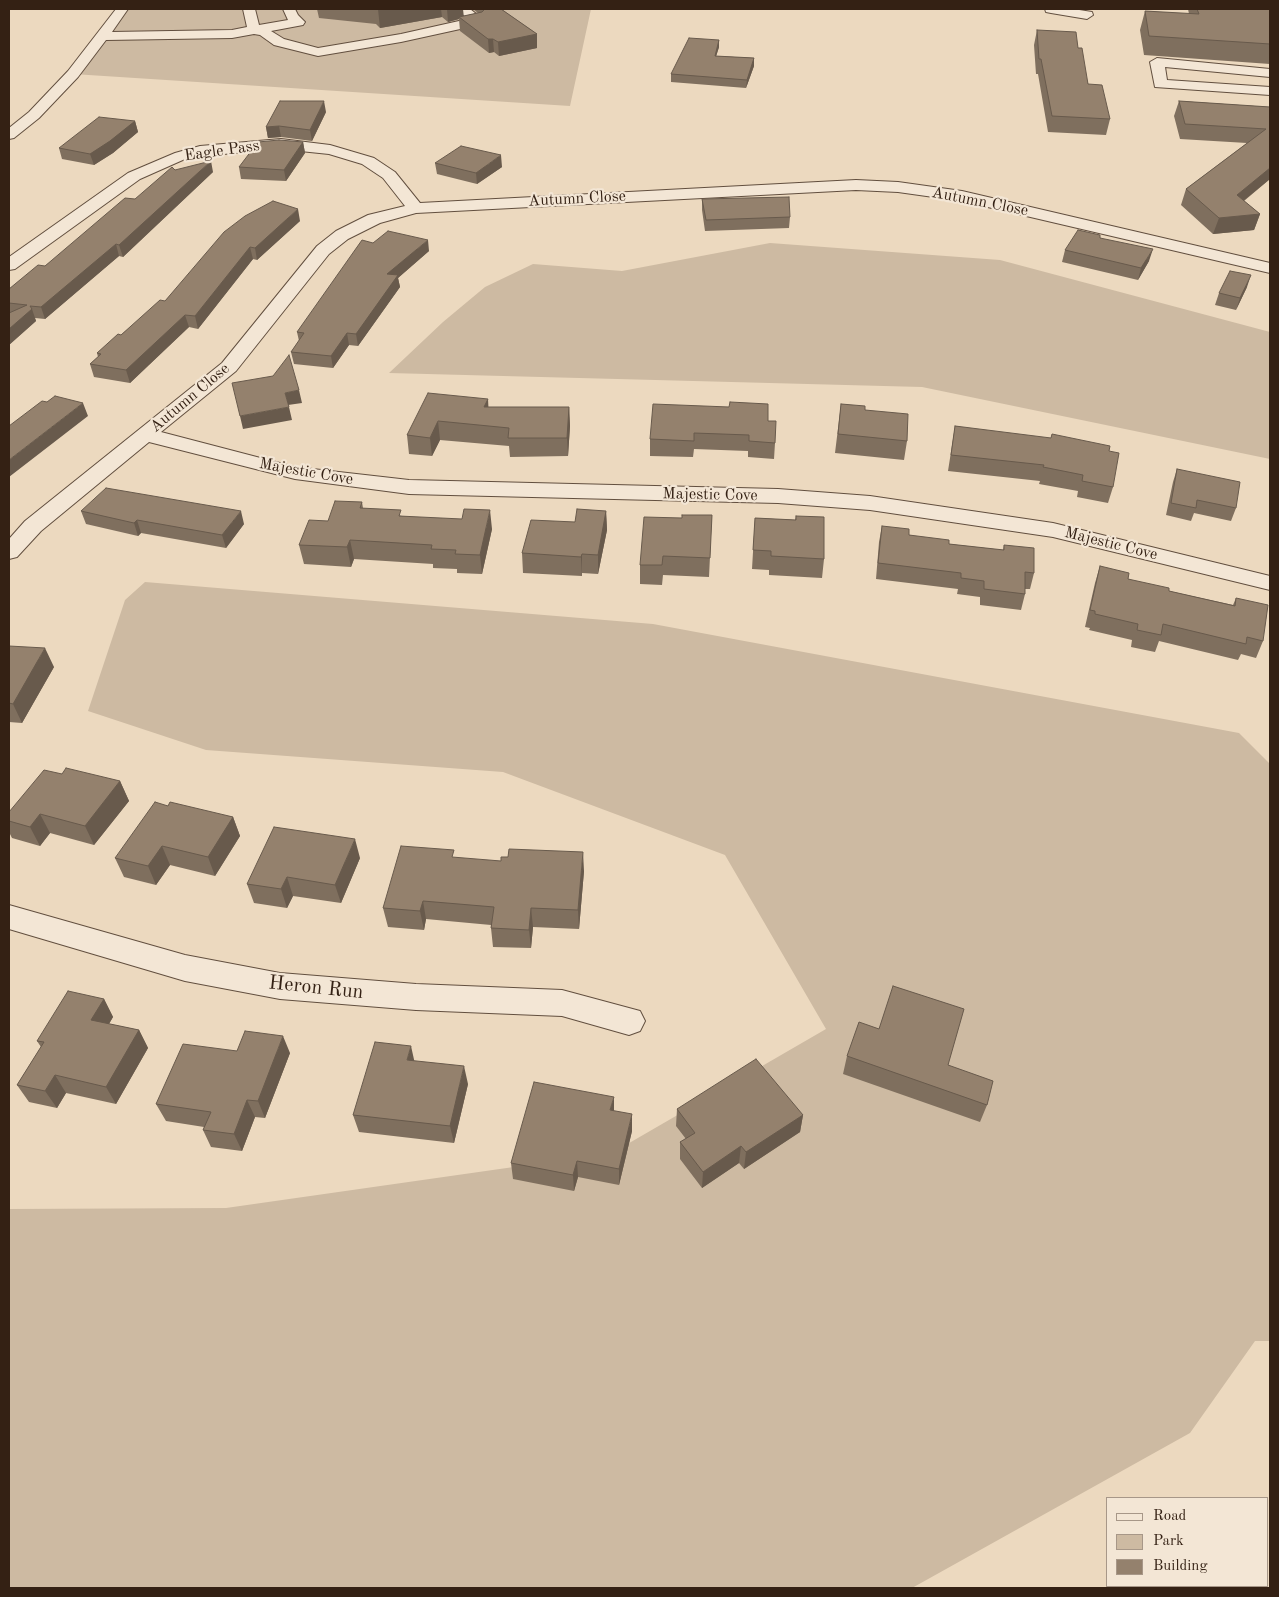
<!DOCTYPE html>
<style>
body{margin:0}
#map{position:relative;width:1279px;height:1597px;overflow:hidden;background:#ecd9bf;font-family:"Old Standard TT",serif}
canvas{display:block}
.frame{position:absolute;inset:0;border:10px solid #342114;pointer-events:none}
.legend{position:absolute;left:1106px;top:1497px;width:162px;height:90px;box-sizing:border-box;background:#f3e6d5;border:1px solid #a79788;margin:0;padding:6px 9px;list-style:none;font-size:15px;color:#342114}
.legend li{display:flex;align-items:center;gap:10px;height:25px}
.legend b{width:25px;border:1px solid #a79788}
</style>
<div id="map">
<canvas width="1279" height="1597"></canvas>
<div class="frame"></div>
<ul class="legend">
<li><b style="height:6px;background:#f3e6d5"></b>Road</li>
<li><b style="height:14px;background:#cdbaa2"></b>Park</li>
<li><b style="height:14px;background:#94816d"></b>Building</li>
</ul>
</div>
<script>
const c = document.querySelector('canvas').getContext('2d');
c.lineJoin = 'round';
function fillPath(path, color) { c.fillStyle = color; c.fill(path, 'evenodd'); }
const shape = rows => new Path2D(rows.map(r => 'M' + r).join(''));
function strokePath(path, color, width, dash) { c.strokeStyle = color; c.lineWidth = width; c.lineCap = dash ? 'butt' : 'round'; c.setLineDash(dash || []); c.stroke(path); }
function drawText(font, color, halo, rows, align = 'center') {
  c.font = font + ' "Old Standard TT",serif'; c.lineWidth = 4.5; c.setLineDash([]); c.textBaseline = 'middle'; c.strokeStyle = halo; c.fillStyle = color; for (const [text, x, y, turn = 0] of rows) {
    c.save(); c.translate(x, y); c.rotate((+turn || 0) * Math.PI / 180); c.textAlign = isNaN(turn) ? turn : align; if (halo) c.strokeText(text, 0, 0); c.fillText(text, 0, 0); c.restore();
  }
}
fillPath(shape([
 [121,9,591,9,570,106,73,74],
 [770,243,1000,260,1270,332,1270,459,922,387,389,373,443,322,485,287,533,264,622,271],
 [145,582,653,624,1239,733,1270,764,1270,1341,1255,1341,1190,1433,912,1588,9,1588,9,1209,226,1208,612,1153,826,1029,725,855,503,772,206,750,88,711,125,600]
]), '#cdbaa2');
const minor = shape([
 [116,9,128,9,112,32,232,30,247,27,243,9,255,9,259,25,288,20,283,9,295,9,298,15,305,22,303,25,271,31,284,39,318,48,401,34,468,19,456,9,470,9,485,21,483,24,401,42,318,56,274,45,260,35,254,34,232,38,106,40,78,77,39,118,14,138,9,139,9,128,29,112,68,71,116,9],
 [1045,9,1073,9,1092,12,1093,15,1087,19,1051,13,1046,12,1045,9],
 [1157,58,1270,69,1270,77,1165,67,1167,80,1270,87,1270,95,1155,87,1150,62,1157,58],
 [281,139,330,145,374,158,395,172,420,203,856,180,898,182,962,191,1270,263,1270,273,962,201,898,192,856,190,416,213,380,223,348,239,329,254,236,371,161,432,295,467,409,480,778,489,870,496,1053,523,1270,576,1270,590,1053,537,870,510,778,503,409,494,295,479,149,442,41,531,17,557,9,559,9,539,25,521,222,363,317,246,336,231,368,215,405,206,383,178,362,164,329,154,281,149,200,156,185,159,140,179,15,269,9,270,9,257,128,173,175,153,200,146,281,139],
 [9,905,185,955,280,973,416,984,562,990,640,1011,645,1021,640,1031,629,1035,562,1016,416,1010,280,999,185,981,9,929,9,905]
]);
strokePath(minor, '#624f3f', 2);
fillPath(minor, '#f3e6d5');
fillPath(shape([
 [317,9,463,9,463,16,478,13,473,9,501,9,537,34,537,48,499,56,494,52,489,53,460,31,459,19,448,22,442,17,380,28,376,24,319,18],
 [1188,9,1270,9,1270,64,1144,55,1140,30,1145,11,1189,14],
 [1037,30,1078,48,1088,84,1110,119,1106,135,1048,132,1038,74,1036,74,1034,45],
 [719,40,719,47,716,56,754,58,754,66,746,88,671,82,671,74],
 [1179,101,1270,107,1270,179,1244,201,1260,214,1254,230,1213,234,1181,205,1186,189,1247,143,1180,139,1174,116],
 [326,112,312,141,281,137,268,138,266,127],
 [135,121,138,132,113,153,94,165,62,159,59,148],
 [303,142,305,153,286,181,241,179,239,167],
 [435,163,502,167,477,184,437,174],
 [175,170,213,172,123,257,119,256,45,319,35,318,36,321,9,345,9,289,45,266],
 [702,199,790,217,789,228,705,231,702,210],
 [245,216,300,221,257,260,253,259,198,329,189,327,130,383,94,377,90,364,98,357,97,353,165,301],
 [1100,238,1149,261,1138,280,1062,262,1065,250],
 [373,243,429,251,398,278,400,287,358,346,349,345,333,368,294,364,291,352,299,341,297,332],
 [1247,287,1236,310,1215,305,1219,293],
 [488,399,488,407,569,407,570,426,568,456,510,457,509,446,440,440,432,456,409,454,407,435],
 [841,404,865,410,907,441,904,460,835,453],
 [768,421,775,443,774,459,748,457,748,451,694,449,693,457,650,456,650,439],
 [955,426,1109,451,1113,487,1108,503,1077,497,1078,491,1039,484,1040,481,948,471],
 [1177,469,1236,508,1231,521,1194,513,1191,521,1166,515,1173,482],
 [362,502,363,508,402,516,492,529,482,574,457,573,457,569,433,568,433,564,354,559,351,567,304,564,299,545,328,521],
 [81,511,244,524,226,548,141,533,138,536,86,524],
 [606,511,607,530,598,574,582,573,582,576,523,573,522,553,575,522],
 [712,515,709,577,663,575,662,585,640,584,640,565,682,518],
 [796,516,824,559,822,578,769,575,769,570,752,569,755,518,795,520],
 [882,526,909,535,949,544,1003,550,1004,545,1034,573,1030,589,1025,589,1025,594,1021,610,980,605,980,597,957,594,958,589,876,579,879,542],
 [1100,566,1128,579,1169,591,1233,605,1236,598,1263,641,1256,658,1241,654,1238,660,1159,641,1155,652,1131,647,1132,640,1089,630,1090,628,1085,627,1095,583],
 [9,646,54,667,22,723,9,722],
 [120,781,129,801,94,845,50,833,40,846,12,838,9,832,9,812],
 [168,806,233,817,240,836,215,876,170,865,156,885,124,877,115,858],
 [360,858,341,903,293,896,287,908,254,903,247,884],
 [455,858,584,871,579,929,533,927,531,948,493,947,491,928,491,925,426,919,424,930,388,927,383,908],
 [104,999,113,1017,109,1024,139,1030,148,1048,116,1104,66,1093,57,1108,29,1102,17,1085,41,1047,37,1041],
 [237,1051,290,1053,265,1118,255,1117,242,1151,211,1147,203,1130,204,1127,166,1121,156,1104],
 [847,1056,948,1065,987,1105,980,1122,843,1074],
 [468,1084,454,1143,359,1132,353,1115],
 [677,1109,803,1115,800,1132,744,1169,739,1163,702,1188,680,1159,680,1142,686,1139,676,1126],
 [614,1111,632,1131,619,1185,578,1177,574,1191,513,1179,511,1163]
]), '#7f6f5e');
fillPath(shape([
 [378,9,441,9,442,17,380,28],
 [447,9,463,9,464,18,459,17,459,19,448,22],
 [537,34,537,48,499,56,498,42],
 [488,39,493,39,494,52,489,53],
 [719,40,719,47,714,63,715,56],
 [754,58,754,66,746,88,747,80],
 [324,101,326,112,312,141,310,130],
 [135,121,138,132,113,153,94,165,90,154],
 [279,126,281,137,268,138,266,127],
 [303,142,305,153,286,181,284,170],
 [501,155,502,167,477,184,476,173],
 [211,161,213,172,123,257,119,245],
 [1270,168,1270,179,1232,210,1237,195],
 [298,209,300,221,257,260,255,248],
 [1260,214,1254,230,1213,234,1219,218],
 [428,240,429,251,398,278,400,287,358,346,356,334,387,274],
 [116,244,119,256,45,319,41,307],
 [250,247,253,259,198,329,195,316],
 [1153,249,1149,261,1138,280,1141,268],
 [1251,275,1247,287,1236,310,1240,298],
 [32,309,36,321,9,345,9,329],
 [185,315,189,327,130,383,126,370],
 [347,333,349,345,333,368,331,356],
 [299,390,302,403,288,405,285,393],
 [488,399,489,418,484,407],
 [83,403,88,416,9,477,9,460],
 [289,407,292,420,243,429,240,416],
 [569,407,570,426,568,456,567,438],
 [438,421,440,440,432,456,430,438],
 [490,510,492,529,482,574,480,555],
 [241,511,244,524,226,548,222,535],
 [606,511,607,530,598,574,598,555],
 [137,520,141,533,138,536,134,523],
 [350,540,354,559,351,567,347,547],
 [582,554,582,576,581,557],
 [45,648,54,667,22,723,13,704],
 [120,781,129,801,94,845,85,826],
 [40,814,50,833,40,846,30,827],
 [233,817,240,836,215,876,208,857],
 [355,839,360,858,341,903,335,885],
 [162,846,170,865,156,885,148,866],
 [583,852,584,871,579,929,578,910],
 [287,877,293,896,287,908,281,889],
 [423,901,426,919,424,930,420,911],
 [531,908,533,927,531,948,529,930],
 [104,999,113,1017,101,1037,91,1020],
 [139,1030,148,1048,116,1104,106,1087],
 [283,1036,290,1053,265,1118,258,1101],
 [411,1046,415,1064,407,1060],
 [464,1066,468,1084,454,1143,450,1126],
 [55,1075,66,1093,57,1108,45,1091],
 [614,1097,614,1114,610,1110],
 [247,1100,255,1117,242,1151,234,1134],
 [632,1114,632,1131,619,1185,619,1169],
 [803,1115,800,1132,744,1169,746,1152],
 [741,1146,739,1163,702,1188,703,1172],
 [577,1161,578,1177,574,1191,573,1175]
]), '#685a4c');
const building = shape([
 [485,9,501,9,537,34,498,42,493,39,488,39,459,17,482,12,485,9],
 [1197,9,1270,9,1270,44,1149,36,1145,11,1199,14,1197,9],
 [1037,30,1076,32,1078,48,1082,48,1088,84,1102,85,1110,119,1052,116,1041,59,1039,59,1037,30],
 [689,38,719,40,715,56,754,58,747,80,671,74,689,38],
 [280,101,324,101,310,130,279,126,266,127,280,101],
 [1179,101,1270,107,1270,168,1237,195,1260,214,1219,218,1186,189,1266,129,1185,124,1179,101],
 [99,117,135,121,110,141,90,154,59,148,99,117],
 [279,140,303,142,284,170,239,167,258,142,279,140],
 [461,146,501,155,476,173,435,163,461,146],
 [211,161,119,245,116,244,41,307,30,306,32,309,9,329,9,313,27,305,9,303,9,289,38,265,45,266,125,198,135,199,172,167,175,170,211,161],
 [789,197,790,217,706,220,702,199,789,197],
 [273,201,298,209,255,248,250,247,195,316,185,315,126,370,90,364,101,354,97,353,118,334,121,335,160,300,165,301,224,232,245,216,273,201],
 [1078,230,1100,235,1100,238,1153,249,1141,268,1065,250,1078,230],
 [388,231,428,240,387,274,398,275,356,334,347,333,331,356,291,352,304,333,297,332,362,240,373,243,388,231],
 [1230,271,1251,275,1240,298,1219,293,1230,271],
 [289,355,299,390,285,393,289,407,240,416,232,383,273,376,289,355],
 [428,393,488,399,484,407,569,407,567,438,508,438,509,428,438,421,430,438,407,435,428,393],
 [55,396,83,403,9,460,9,426,42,401,47,402,55,396],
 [730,402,768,404,768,421,776,421,775,443,749,441,749,435,694,433,694,441,650,439,653,404,729,407,730,402],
 [841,404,865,406,865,410,908,414,907,441,838,434,841,404],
 [955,426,1051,438,1052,434,1110,446,1109,451,1119,453,1113,487,1082,481,1083,475,1043,467,1044,465,951,455,955,426],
 [1177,469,1240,482,1236,508,1197,500,1196,508,1171,503,1177,469],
 [106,488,241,511,222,535,137,520,134,523,81,511,106,488],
 [335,501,362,502,360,508,401,510,399,516,462,519,464,509,490,510,480,555,455,554,456,550,431,549,432,545,350,540,347,547,299,545,309,520,328,521,335,501],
 [577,509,606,511,598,555,582,554,581,557,522,553,531,520,575,522,577,509],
 [682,515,712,515,710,558,663,556,662,565,640,565,644,517,682,518,682,515],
 [796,516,824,517,824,559,771,556,771,551,753,550,755,518,796,520,796,516],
 [882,526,909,529,909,535,949,540,949,544,1004,550,1004,545,1034,548,1034,573,1025,572,1025,594,984,589,984,581,961,578,961,573,878,563,882,526],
 [1100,566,1129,573,1128,579,1169,588,1169,591,1235,606,1236,598,1268,605,1263,641,1247,637,1246,644,1163,624,1161,635,1137,630,1138,624,1095,614,1095,611,1090,610,1100,566],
 [9,646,45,648,13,704,9,703,9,646],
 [66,768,120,781,85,826,40,814,30,827,9,821,9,812,44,770,62,774,66,768],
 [155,802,168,806,170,802,233,817,208,857,162,846,148,866,115,858,155,802],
 [274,827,355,839,335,885,287,877,281,889,247,884,274,827],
 [401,846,454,850,452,857,501,861,501,857,508,857,509,849,583,852,578,910,531,908,529,930,491,928,494,907,423,901,420,911,383,908,401,846],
 [893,986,964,1009,948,1065,993,1081,987,1105,847,1056,859,1022,879,1029,893,986],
 [68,991,104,999,91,1020,139,1030,106,1087,55,1075,45,1091,17,1085,44,1042,37,1041,68,991],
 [245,1031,283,1036,258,1101,247,1100,234,1134,203,1130,211,1112,156,1104,183,1044,237,1051,245,1031],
 [375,1042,411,1046,407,1060,464,1066,450,1126,353,1115,375,1042],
 [756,1059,803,1115,746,1152,741,1146,703,1172,680,1142,695,1133,677,1109,756,1059],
 [534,1082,614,1097,610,1110,632,1114,619,1169,577,1161,573,1175,511,1163,534,1082]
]);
fillPath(building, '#94816d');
strokePath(building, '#685a4c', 1);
drawText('16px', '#342114', '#f3e6d5', [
 ["Eagle Pass",222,151,-8],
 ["Autumn Close",577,199,-3],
 ["Autumn Close",980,202,11],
 ["Autumn Close",190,398,-40],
 ["Majestic Cove",306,472,10],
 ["Majestic Cove",710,495,1],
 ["Majestic Cove",1111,544,14]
]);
drawText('20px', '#342114', '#f3e6d5', [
 ["Heron Run",316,988,6]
]);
</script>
